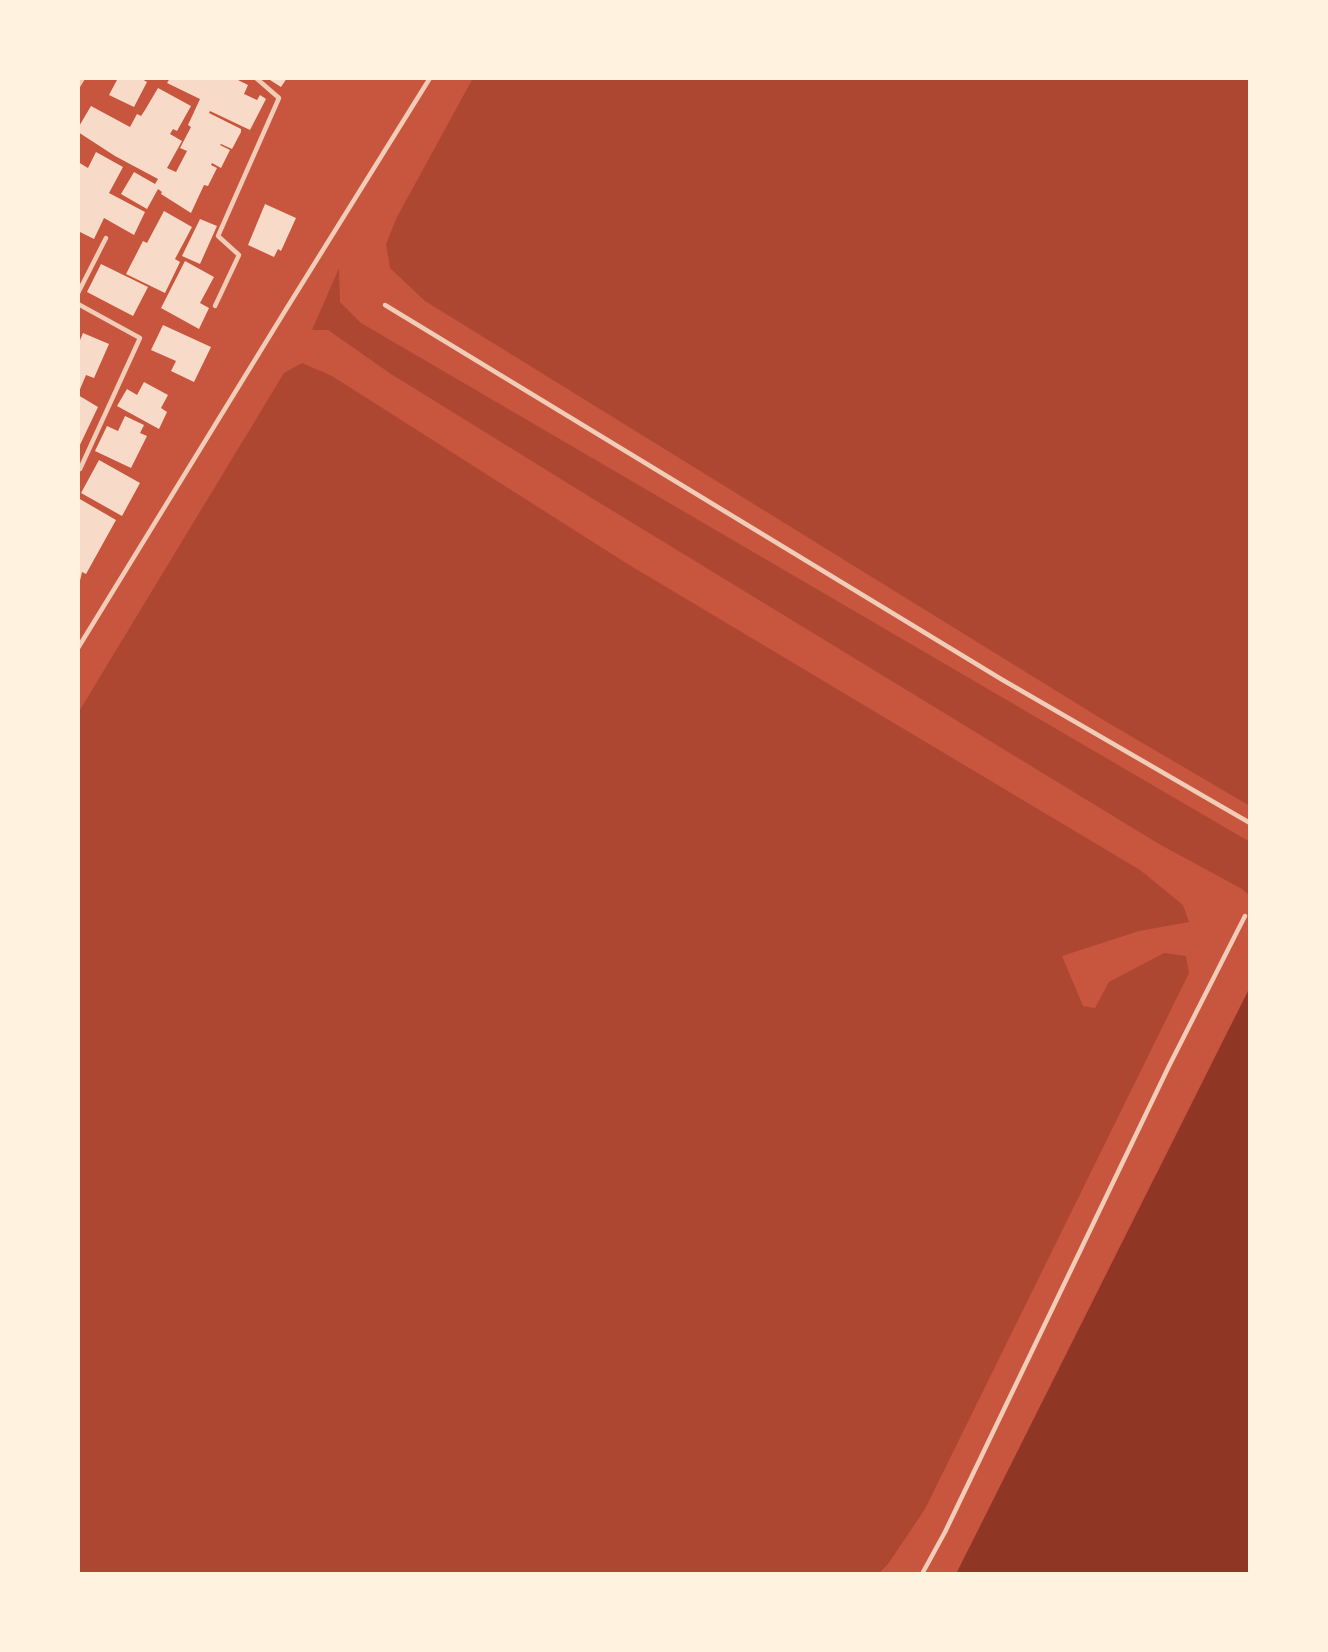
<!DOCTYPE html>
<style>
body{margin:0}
#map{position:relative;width:1328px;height:1652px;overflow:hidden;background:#c8553d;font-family:"Titillium Web",sans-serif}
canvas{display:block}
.frame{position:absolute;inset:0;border:80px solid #fff3e0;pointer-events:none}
</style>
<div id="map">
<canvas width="1328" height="1652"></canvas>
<div class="frame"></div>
</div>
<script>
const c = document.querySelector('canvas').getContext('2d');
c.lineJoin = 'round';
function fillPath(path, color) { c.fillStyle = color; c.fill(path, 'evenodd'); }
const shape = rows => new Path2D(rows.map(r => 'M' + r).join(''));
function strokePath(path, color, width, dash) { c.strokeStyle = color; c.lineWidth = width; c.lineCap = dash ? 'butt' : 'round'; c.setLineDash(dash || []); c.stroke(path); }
fillPath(shape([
 [473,78,1250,78,1250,806,1105,721,425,301,390,268,386,244,397,217],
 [339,268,340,302,361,323,1250,842,1250,896,1242,889,1159,844,590,497,391,374,328,330,312,330],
 [302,363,332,376,626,563,1140,870,1183,905,1189,922,1139,931,1062,956,1083,1006,1095,1008,1109,982,1164,953,1186,956,1189,973,925,1509,888,1564,878,1574,78,1574,78,713,284,373]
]), '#ae4732');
fillPath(shape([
 [1250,987,1250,1574,956,1574]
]), '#8f3625');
fillPath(shape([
 [118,78,140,78,147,82,134,107,109,95],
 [170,78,234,78,248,85,244,94,257,100,260,95,266,99,250,130,210,111,209,113,241,129,241,132,232,149,221,144,220,145,230,150,221,168,212,163,211,165,217,168,208,186,204,185,191,213,161,194,162,192,158,189,147,209,121,194,134,172,155,184,158,179,115,156,78,132,78,128,91,106,130,127,137,114,141,116,145,110,158,88,191,106,177,131,173,129,170,134,182,141,167,168,176,172,187,151,180,148,191,127,188,125,200,99,167,83],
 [271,78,287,78,281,87,270,80],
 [96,152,123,167,109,193,145,212,134,235,104,218,94,239,78,231,78,162,88,168],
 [265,204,296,218,281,251,278,249,274,257,248,245],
 [164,211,192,227,175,259,180,262,165,293,126,274,143,241,147,243],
 [200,219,217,226,200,264,182,256],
 [185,261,214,277,200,303,209,308,199,329,161,308],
 [101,264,148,287,133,316,87,292],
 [163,325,211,347,194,382,171,371,176,361,151,350],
 [83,333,109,344,94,378,86,375,78,394,78,345],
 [144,382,168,395,161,408,167,412,159,429,117,406,127,389,137,395],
 [78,395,98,407,78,449],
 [125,416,144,425,140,433,147,436,131,468,95,451,107,426,118,431],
 [99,460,140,483,122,516,81,493],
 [78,498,116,520,86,574,82,572,79,585]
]), '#f7dbc8');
strokePath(shape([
 [78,86,83,78],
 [78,293,106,238],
 [78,304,140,338,80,469],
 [385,305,1001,679,1250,823],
 [215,306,239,255,218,236,279,98,256,78],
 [78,648,285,311,430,78],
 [922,1574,945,1532,1169,1066,1245,916]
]), '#f1ccb7', 4.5);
</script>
